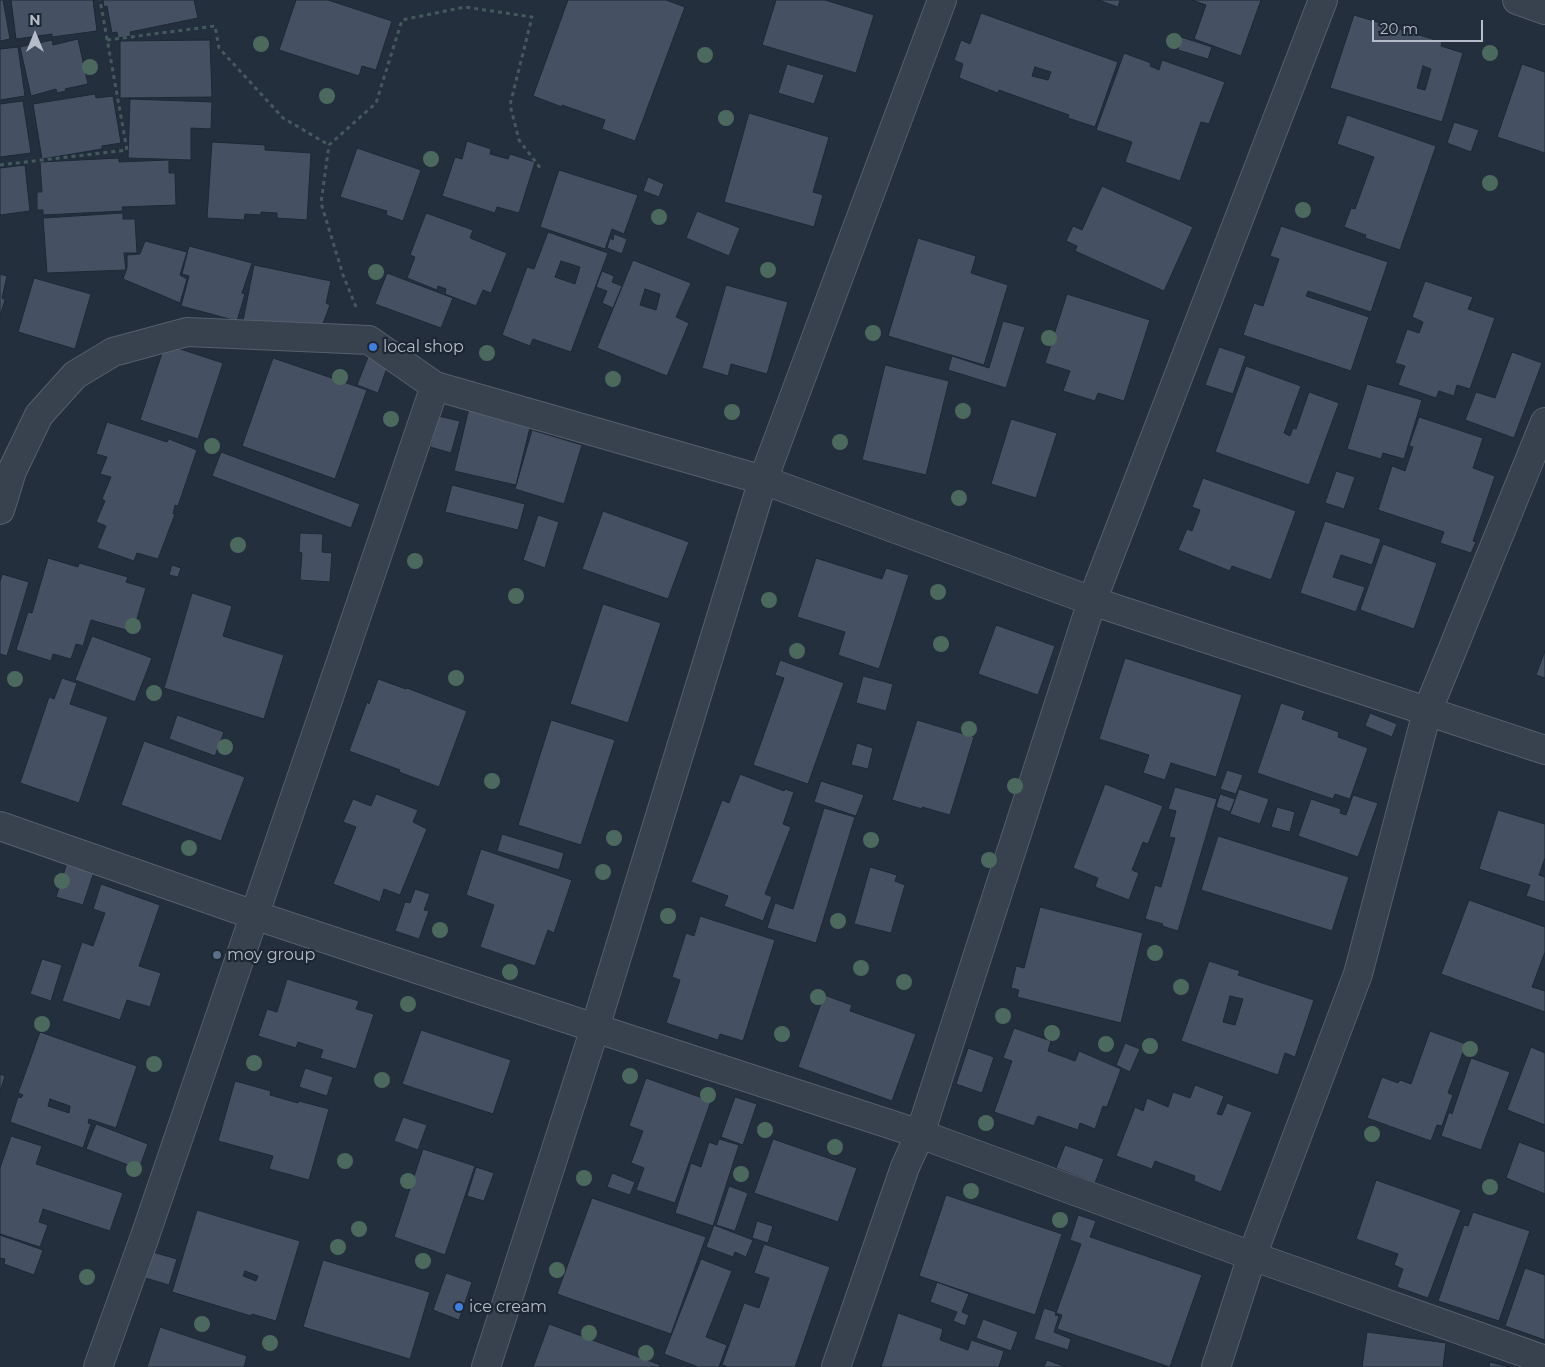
<!DOCTYPE html>
<style>
body{margin:0}
#map{position:relative;width:1545px;height:1367px;overflow:hidden;background:#242f3e;font-family:Montserrat,sans-serif}
canvas{display:block}
.north{position:absolute;left:10px;top:10px;width:50px;height:50px;-webkit-text-stroke:4px #1d2633;paint-order:stroke;rotate:0deg;font-size:14px;font-weight:700;line-height:20px;text-align:center;color:#b4bcc9}
.north::after{content:'';display:block;margin:auto;width:18px;height:22px;background:#b4bcc9;clip-path:polygon(50% 0,100% 100%,50% 72%,0 100%)}
.scale{position:absolute;left:1372px;top:20px;width:111px;height:22px;box-sizing:border-box;border:2px solid #b4bcc9;border-top:0;padding-left:6px;font-size:15px;line-height:18px;white-space:nowrap;color:#b4bcc9;-webkit-text-stroke:4px #1d2633;paint-order:stroke}
</style>
<div id="map">
<canvas width="1545" height="1367"></canvas>
<div class="north">N</div>
<div class="scale">20 m</div>
</div>
<script>
const c = document.querySelector('canvas').getContext('2d');
c.lineJoin = 'round';
function fillPath(path, color) { c.fillStyle = color; c.fill(path, 'evenodd'); }
const shape = rows => new Path2D(rows.map(r => 'M' + r).join(''));
function strokePath(path, color, width, dash) { c.strokeStyle = color; c.lineWidth = width; c.lineCap = dash ? 'butt' : 'round'; c.setLineDash(dash || []); c.stroke(path); }
function drawText(font, color, halo, rows, align = 'center') {
  c.font = font + ' Montserrat,sans-serif'; c.lineWidth = 4.5; c.setLineDash([]); c.textBaseline = 'middle'; c.strokeStyle = halo; c.fillStyle = color; for (const [text, x, y, turn = 0] of rows) {
    c.save(); c.translate(x, y); c.rotate((+turn || 0) * Math.PI / 180); c.textAlign = isNaN(turn) ? turn : align; if (halo) c.strokeText(text, 0, 0); c.fillText(text, 0, 0); c.restore();
  }
}
const building = shape([
 [0,0,3,0,10,39,0,41,0,0],
 [11,0,93,0,97,31,52,37,52,34,16,39,11,0],
 [103,0,194,0,198,18,130,32,131,36,118,38,117,32,112,33,107,6,104,7,103,0],
 [296,0,328,0,392,21,376,70,362,66,359,76,279,50,296,0],
 [568,0,666,0,685,7,635,141,602,129,605,120,562,105,562,107,533,96,568,0],
 [776,0,825,0,874,15,856,73,762,45,776,0],
 [1098,0,1120,0,1118,7,1098,0],
 [1192,0,1261,0,1241,56,1194,39,1206,5,1192,0],
 [981,13,1118,62,1095,127,1068,118,1069,115,999,90,998,93,959,78,963,64,954,60,961,40,970,44,981,13],
 [1035,67,1051,72,1048,80,1032,76,1035,67],
 [1354,15,1442,42,1441,46,1463,53,1442,122,1330,88,1354,15],
 [1423,66,1431,69,1425,90,1417,88,1423,66],
 [1181,37,1212,47,1208,59,1178,50,1181,37],
 [78,39,88,84,65,89,66,91,57,93,56,89,31,96,20,47,52,40,53,45,78,39],
 [210,40,212,97,120,98,120,41,210,40],
 [18,47,25,96,0,100,0,49,18,47],
 [1124,53,1151,63,1150,66,1159,70,1162,60,1225,82,1209,124,1201,122,1180,181,1125,162,1132,142,1096,130,1124,53],
 [787,64,824,75,814,104,778,93,787,64],
 [1522,64,1545,72,1545,153,1497,137,1522,64],
 [95,94,96,98,113,96,121,143,102,146,102,149,42,159,33,104,95,94],
 [130,99,212,102,211,129,191,128,191,160,128,158,130,99],
 [23,101,31,153,0,157,0,104,23,101],
 [749,113,829,137,813,192,823,195,814,227,724,202,749,113],
 [1347,115,1436,146,1400,250,1365,238,1366,235,1344,227,1351,208,1355,209,1374,157,1337,144,1347,115],
 [1454,122,1479,130,1471,152,1447,143,1454,122],
 [467,141,491,149,490,154,508,159,510,154,535,162,519,213,497,207,495,213,442,196,455,157,462,159,467,141],
 [212,142,265,145,265,150,311,153,307,220,277,218,277,213,261,212,261,215,245,214,244,220,207,218,212,142],
 [357,148,421,170,403,221,386,215,387,211,340,197,357,148],
 [119,158,119,162,169,160,169,173,175,173,176,205,122,207,123,211,43,215,43,210,37,210,37,192,42,192,40,162,119,158],
 [25,165,30,211,0,215,0,168,25,165],
 [559,170,638,195,624,234,612,229,605,249,540,227,559,170],
 [648,177,664,184,659,197,643,191,648,177],
 [1102,186,1193,227,1164,291,1075,251,1077,246,1066,241,1073,226,1082,230,1102,186],
 [697,211,740,228,729,256,686,238,697,211],
 [123,213,123,219,135,219,137,253,124,253,126,270,47,273,43,218,123,213],
 [426,213,473,230,470,238,507,253,491,293,483,290,476,306,445,294,446,289,438,286,437,290,407,278,415,257,410,255,426,213],
 [1281,226,1388,262,1371,312,1308,291,1306,296,1369,317,1351,371,1243,335,1254,303,1263,306,1279,259,1270,256,1281,226],
 [548,232,608,253,571,352,533,339,530,346,502,335,527,267,534,269,548,232],
 [561,261,580,267,575,284,555,277,561,261],
 [614,234,627,239,622,254,607,248,610,238,613,240,614,234],
 [918,238,976,256,971,273,1008,285,984,365,888,336,918,238],
 [145,241,187,252,180,275,187,279,180,303,123,279,127,268,127,255,140,254,145,241],
 [189,246,252,263,242,293,245,294,237,321,181,306,189,276,182,274,189,246],
 [633,260,691,283,676,317,689,323,667,376,597,348,633,260],
 [645,289,660,294,656,310,640,305,645,289],
 [254,265,331,281,326,303,330,305,319,334,243,321,254,265],
 [602,271,614,276,612,282,622,286,613,308,602,303,607,291,596,287,602,271],
 [387,273,453,298,441,328,375,304,387,273],
 [0,274,7,276,2,298,5,300,0,316,0,274],
 [34,278,91,294,75,349,18,332,34,278],
 [1425,281,1473,297,1468,309,1495,318,1470,389,1457,385,1454,396,1439,391,1436,398,1398,385,1405,366,1395,363,1407,329,1419,333,1423,322,1412,317,1425,281],
 [726,285,788,302,767,374,731,364,728,376,702,368,726,285],
 [1067,294,1150,320,1124,401,1098,393,1095,401,1063,391,1070,371,1045,363,1067,294],
 [1003,321,1025,327,1006,388,948,370,952,356,989,368,1003,321],
 [165,344,223,363,198,439,140,420,165,344],
 [1219,347,1246,356,1233,394,1205,385,1219,347],
 [1512,352,1542,363,1514,438,1465,420,1476,392,1495,398,1512,352],
 [368,357,388,365,378,393,357,385,368,357],
 [273,358,367,390,335,479,242,446,273,358],
 [885,365,949,381,926,475,862,460,885,365],
 [1246,366,1301,386,1284,433,1290,436,1293,428,1296,429,1309,392,1339,403,1309,485,1215,452,1246,366],
 [1367,384,1422,400,1404,459,1383,453,1381,459,1347,449,1367,384],
 [470,404,532,419,516,485,454,471,470,404],
 [438,416,460,421,451,453,430,447,438,416],
 [1419,417,1483,438,1473,468,1495,476,1473,541,1476,542,1471,553,1440,543,1444,532,1378,510,1392,466,1405,471,1413,447,1409,446,1419,417],
 [1011,419,1057,433,1036,498,991,484,1011,419],
 [107,422,167,442,169,439,197,450,178,506,175,505,173,514,175,514,158,559,137,553,134,561,97,548,106,526,96,522,105,501,102,499,111,477,100,474,107,457,96,454,107,422],
 [532,430,582,445,564,504,515,489,532,430],
 [221,452,360,504,351,528,212,476,221,452],
 [1336,471,1355,477,1344,509,1325,503,1336,471],
 [1203,478,1296,511,1271,580,1232,566,1230,571,1178,550,1187,529,1192,531,1200,510,1192,507,1203,478],
 [452,485,525,504,518,530,445,512,452,485],
 [603,511,689,542,668,599,582,569,603,511],
 [538,515,559,522,545,568,523,560,538,515],
 [1325,521,1381,539,1372,565,1341,555,1333,577,1365,587,1356,612,1300,593,1325,521],
 [300,533,323,534,322,552,332,553,330,582,300,580,302,553,299,552,300,533],
 [1383,544,1437,563,1414,629,1360,610,1383,544],
 [48,558,78,567,79,563,128,577,126,582,146,588,133,632,91,620,83,646,76,644,71,659,53,654,51,661,16,650,28,612,32,613,48,558],
 [816,558,882,579,886,568,909,575,879,669,838,655,845,632,797,617,816,558],
 [172,565,181,568,178,577,169,575,172,565],
 [2,574,29,582,7,656,0,654,0,582,2,574],
 [192,593,232,606,223,636,284,655,264,719,164,688,192,593],
 [603,604,661,623,628,723,570,704,603,604],
 [996,625,1055,646,1038,695,978,674,996,625],
 [92,636,152,658,135,702,75,680,92,636],
 [1545,651,1545,678,1536,675,1545,651],
 [1125,658,1242,695,1216,777,1171,763,1165,780,1143,773,1149,755,1099,739,1125,658],
 [780,660,844,683,808,784,753,765,784,678,775,675,780,660],
 [863,676,893,684,886,711,856,703,863,676],
 [62,678,77,683,70,704,108,717,79,803,20,783,49,697,54,699,62,678],
 [378,679,406,689,407,688,467,711,439,787,399,772,400,770,349,751,367,702,369,704,378,679],
 [1281,703,1305,711,1302,719,1339,732,1338,737,1368,748,1350,799,1335,794,1333,799,1257,773,1281,703],
 [1370,713,1397,724,1392,737,1365,726,1370,713],
 [177,715,224,732,215,756,169,739,177,715],
 [551,720,615,740,581,845,518,825,551,720],
 [917,720,974,737,950,815,922,807,922,809,892,800,917,720],
 [144,741,245,777,221,841,121,805,144,741],
 [857,743,873,748,868,769,851,765,857,743],
 [1227,770,1243,775,1236,794,1220,789,1227,770],
 [740,774,784,791,785,789,794,792,783,824,791,827,765,894,772,897,763,921,724,906,728,896,691,882,722,800,729,803,740,774],
 [821,781,864,795,856,816,814,802,821,781],
 [1105,784,1163,806,1148,844,1143,842,1132,870,1139,873,1129,900,1095,887,1098,878,1073,868,1105,784],
 [1175,787,1217,799,1178,931,1162,926,1163,924,1145,919,1155,885,1161,887,1175,838,1169,837,1176,811,1168,809,1175,787],
 [1239,789,1269,799,1260,824,1230,814,1239,789],
 [376,794,418,810,413,822,427,829,400,895,384,889,380,902,333,884,356,827,343,822,353,799,371,806,376,794],
 [1220,794,1235,799,1230,812,1216,807,1220,794],
 [1353,795,1378,803,1358,857,1298,836,1311,799,1341,809,1340,813,1346,815,1353,795],
 [1277,807,1295,812,1290,832,1271,827,1277,807],
 [824,808,855,817,816,943,767,928,775,903,793,909,824,808],
 [1498,810,1545,824,1545,858,1539,875,1545,877,1545,902,1526,896,1530,885,1479,869,1498,810],
 [502,834,564,853,559,870,497,851,502,834],
 [1218,836,1349,877,1332,931,1201,890,1218,836],
 [481,849,572,880,554,933,548,930,535,966,480,947,494,905,466,895,481,849],
 [67,863,94,872,83,905,56,897,67,863],
 [870,867,897,875,895,881,905,885,891,933,854,924,870,867],
 [101,884,160,905,139,966,161,973,150,1007,127,1000,120,1020,62,1001,82,942,93,946,105,913,93,909,101,884],
 [415,889,430,894,424,910,429,911,419,939,395,931,405,902,410,903,415,889],
 [1469,900,1545,927,1545,952,1532,987,1545,991,1545,1012,1441,974,1469,900],
 [1040,907,1143,933,1121,1023,1017,997,1019,990,1011,988,1016,966,1024,968,1040,907],
 [700,916,775,940,743,1041,720,1034,718,1040,666,1023,680,980,672,977,686,933,694,936,700,916],
 [42,959,62,965,51,1001,30,994,42,959],
 [1209,961,1240,971,1238,975,1314,1000,1295,1057,1285,1053,1278,1075,1181,1041,1209,961],
 [1230,996,1243,999,1235,1025,1223,1022,1230,996],
 [287,979,359,1001,356,1009,374,1014,356,1069,320,1058,323,1050,298,1042,296,1048,258,1036,267,1009,277,1012,287,979],
 [824,995,852,1005,850,1011,916,1034,892,1101,798,1067,824,995],
 [1014,1028,1051,1041,1048,1051,1075,1061,1079,1051,1121,1069,1107,1107,1103,1106,1095,1129,1080,1123,1078,1130,1038,1116,1034,1126,994,1112,1012,1061,1003,1058,1014,1028],
 [421,1030,511,1060,493,1114,402,1084,421,1030],
 [1430,1031,1466,1044,1448,1093,1453,1095,1442,1126,1437,1125,1431,1141,1367,1118,1382,1077,1398,1083,1400,1080,1411,1084,1430,1031],
 [40,1032,137,1066,116,1128,89,1119,88,1123,91,1124,83,1148,10,1122,18,1097,21,1098,23,1095,18,1093,40,1032],
 [50,1099,70,1106,69,1113,48,1106,50,1099],
 [1125,1043,1140,1049,1130,1072,1116,1065,1125,1043],
 [1531,1047,1545,1053,1545,1125,1507,1110,1531,1047],
 [968,1048,994,1057,982,1093,956,1084,968,1048],
 [1471,1058,1510,1072,1481,1150,1441,1136,1449,1112,1452,1114,1471,1058],
 [305,1068,333,1077,327,1096,299,1087,305,1068],
 [0,1074,5,1076,0,1092,0,1074],
 [646,1078,711,1101,675,1203,636,1190,644,1168,631,1163,643,1131,629,1126,646,1078],
 [235,1081,271,1091,270,1095,298,1103,299,1101,329,1109,309,1180,269,1169,273,1156,218,1141,235,1081],
 [1195,1085,1224,1096,1217,1114,1222,1115,1227,1103,1252,1112,1221,1192,1194,1181,1195,1176,1155,1161,1152,1169,1116,1156,1135,1107,1143,1111,1147,1098,1168,1107,1173,1092,1190,1098,1195,1085],
 [735,1097,757,1104,743,1145,721,1137,735,1097],
 [403,1117,427,1125,418,1150,394,1141,403,1117],
 [96,1124,148,1144,139,1169,86,1149,96,1124],
 [11,1136,42,1146,36,1164,123,1193,110,1231,43,1209,39,1222,48,1225,40,1247,0,1234,0,1168,11,1136],
 [719,1139,739,1145,713,1226,675,1213,691,1163,701,1167,709,1142,717,1145,719,1139],
 [773,1139,857,1168,838,1222,754,1193,773,1139],
 [1519,1142,1545,1152,1545,1194,1506,1178,1519,1142],
 [1065,1145,1104,1159,1095,1183,1056,1168,1065,1145],
 [423,1149,475,1166,445,1255,394,1237,423,1149],
 [476,1167,494,1173,484,1201,467,1196,476,1167],
 [612,1173,635,1182,630,1195,607,1187,612,1173],
 [1376,1180,1461,1210,1428,1298,1397,1287,1403,1269,1394,1265,1398,1254,1356,1239,1376,1180],
 [729,1186,748,1193,735,1231,716,1225,729,1186],
 [946,1195,1062,1234,1035,1315,919,1276,946,1195],
 [592,1198,706,1237,671,1334,557,1294,592,1198],
 [197,1210,300,1241,276,1321,252,1314,251,1316,172,1292,197,1210],
 [245,1271,258,1276,256,1281,243,1276,245,1271],
 [1473,1212,1530,1231,1499,1321,1438,1301,1464,1225,1468,1226,1473,1212],
 [1078,1215,1096,1221,1090,1237,1202,1275,1170,1367,1057,1329,1062,1315,1056,1313,1081,1244,1070,1240,1078,1215],
 [757,1221,773,1226,768,1243,752,1238,757,1221],
 [714,1225,753,1240,746,1257,735,1252,733,1257,706,1247,714,1225],
 [0,1235,43,1250,34,1275,4,1264,5,1259,0,1258,0,1235],
 [764,1244,830,1267,795,1367,728,1367,722,1365,744,1303,759,1308,769,1278,754,1273,764,1244],
 [149,1251,177,1259,169,1285,142,1277,149,1251],
 [701,1259,732,1271,706,1337,727,1345,719,1367,698,1367,664,1354,701,1259],
 [323,1260,430,1292,410,1359,303,1327,323,1260],
 [1525,1268,1545,1275,1545,1340,1505,1326,1525,1268],
 [446,1273,472,1282,459,1320,433,1310,446,1273],
 [937,1282,969,1294,962,1312,969,1315,965,1326,953,1321,957,1312,930,1302,937,1282],
 [1044,1308,1056,1312,1055,1315,1059,1316,1054,1332,1071,1339,1068,1350,1034,1339,1044,1308],
 [898,1313,943,1329,940,1340,968,1350,971,1340,1004,1351,999,1367,881,1367,898,1313],
 [983,1319,1018,1332,1011,1351,976,1338,983,1319],
 [549,1324,660,1365,660,1367,533,1367,549,1324],
 [160,1327,247,1356,244,1367,147,1367,160,1327],
 [1367,1332,1446,1343,1443,1367,1362,1367,1367,1332],
 [1047,1360,1066,1367,1044,1367,1047,1360],
 [1490,1362,1509,1367,1489,1367,1490,1362]
]);
fillPath(building, '#455162');
strokePath(building, '#1f2835', 1);
const street = shape([
 [1517,0,1545,10],
 [0,510,12,471,39,415,75,375,113,352,187,332,369,340,435,386],
 [0,826,254,915,595,1028,920,1134,1252,1256,1545,1360],
 [98,1367,144,1239,435,386,763,480,1092,601,1545,750],
 [486,1367,595,1028,763,480,942,0],
 [836,1367,905,1167,920,1134,1092,601,1323,0],
 [1216,1367,1252,1256,1358,974,1427,712,1545,422]
]);
strokePath(street, '#565f6c', 30);
strokePath(shape([
 [107,40,215,26,219,48,283,118,329,145],
 [0,165,127,150,100,0],
 [356,307,343,275,321,203,329,145,376,103,402,20,465,7,532,17,510,105,519,140,541,169]
]), '#44595c', 3, [4, 4]);
strokePath(street, '#38414e', 28);
c.fillStyle = '#4b6a5d';
for (const [x, y] of [
 [1174,41],
 [261,44],
 [1490,53],
 [705,55],
 [90,67],
 [327,96],
 [726,118],
 [431,159],
 [1490,183],
 [1303,210],
 [659,217],
 [768,270],
 [376,272],
 [873,333],
 [1049,338],
 [487,353],
 [340,377],
 [613,379],
 [963,411],
 [732,412],
 [391,419],
 [840,442],
 [212,446],
 [959,498],
 [238,545],
 [415,561],
 [938,592],
 [516,596],
 [769,600],
 [133,626],
 [941,644],
 [797,651],
 [456,678],
 [15,679],
 [154,693],
 [969,729],
 [225,747],
 [492,781],
 [1015,786],
 [614,838],
 [871,840],
 [189,848],
 [989,860],
 [603,872],
 [62,881],
 [668,916],
 [838,921],
 [440,930],
 [1155,953],
 [861,968],
 [510,972],
 [904,982],
 [1181,987],
 [818,997],
 [408,1004],
 [1003,1016],
 [42,1024],
 [1052,1033],
 [782,1034],
 [1106,1044],
 [1150,1046],
 [1470,1049],
 [254,1063],
 [154,1064],
 [630,1076],
 [382,1080],
 [708,1095],
 [986,1123],
 [765,1130],
 [1372,1134],
 [835,1147],
 [345,1161],
 [134,1169],
 [741,1174],
 [584,1178],
 [408,1181],
 [1490,1187],
 [971,1191],
 [1060,1220],
 [359,1229],
 [338,1247],
 [423,1261],
 [557,1270],
 [87,1277],
 [202,1324],
 [589,1333],
 [270,1343],
 [646,1353]
]) { c.beginPath(); c.arc(x, y, 8, 0, 2 * Math.PI); c.fill(); }
for (const [x, y, r, color] of [
 [373,347,5,"#3f7fe0"],
 [217,955,5,"#5c6f8a"],
 [459,1307,5,"#3f7fe0"]
]) { const dot = new Path2D(); dot.arc(x, y, r, 0, 2 * Math.PI); c.fillStyle = color; c.fill(dot); strokePath(dot, '#1d2633', 2); }
drawText('16px', '#b4bcc9', '#1d2633', [
 ["local shop",383,347],
 ["moy group",227,955],
 ["ice cream",469,1307]
], 'left');
</script>
